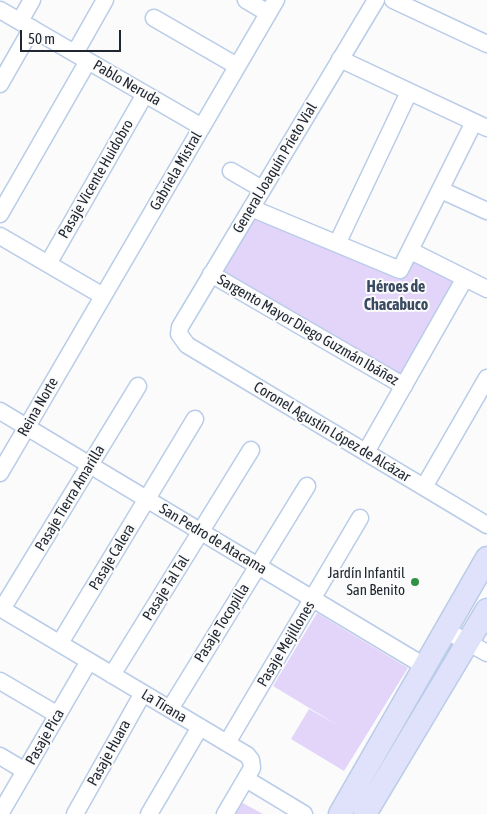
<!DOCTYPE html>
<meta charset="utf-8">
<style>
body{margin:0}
#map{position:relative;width:487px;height:814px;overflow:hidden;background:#fbfbfb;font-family:"Asap Condensed",sans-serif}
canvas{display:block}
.scale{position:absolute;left:20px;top:30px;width:101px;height:22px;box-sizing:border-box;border:2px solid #1f2630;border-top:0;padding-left:6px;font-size:15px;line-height:18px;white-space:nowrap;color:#1f2630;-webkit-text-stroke:4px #fbfbfb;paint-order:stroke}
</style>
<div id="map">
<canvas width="487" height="814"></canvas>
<div class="scale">50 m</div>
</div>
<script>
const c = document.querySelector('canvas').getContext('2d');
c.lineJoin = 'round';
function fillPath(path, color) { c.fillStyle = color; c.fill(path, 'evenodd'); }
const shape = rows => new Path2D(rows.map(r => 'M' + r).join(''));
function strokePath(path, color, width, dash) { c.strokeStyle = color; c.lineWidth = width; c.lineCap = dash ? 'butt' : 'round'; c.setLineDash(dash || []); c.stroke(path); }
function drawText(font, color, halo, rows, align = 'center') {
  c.font = font + ' "Asap Condensed",sans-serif'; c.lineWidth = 4; c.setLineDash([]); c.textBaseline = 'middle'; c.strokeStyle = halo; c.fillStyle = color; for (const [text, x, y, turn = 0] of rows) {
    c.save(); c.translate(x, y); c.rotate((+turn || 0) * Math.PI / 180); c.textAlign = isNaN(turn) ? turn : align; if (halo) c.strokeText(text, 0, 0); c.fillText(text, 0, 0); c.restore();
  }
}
fillPath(shape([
 [252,210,404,278,415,260,460,283,403,384,214,273],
 [317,613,408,668,344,771,291,739,309,709,339,726,273,686],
 [239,801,263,814,232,814]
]), '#e3d5fa');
const street = shape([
 [246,0,268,13],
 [376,0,180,327,179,334,187,345,487,525],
 [393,0,487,44],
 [0,10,202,127],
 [154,18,237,66],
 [20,21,32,0],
 [75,53,105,0],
 [340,59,487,128],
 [0,84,32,28],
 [231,171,262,189],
 [441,190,487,211],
 [251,208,400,270,474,122],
 [0,214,88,61],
 [0,236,103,296],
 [337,244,409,92],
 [411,251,487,289],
 [48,264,145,94],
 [211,274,404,386],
 [0,411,426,667],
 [366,452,465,278],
 [0,473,276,0],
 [424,487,487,378],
 [0,608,247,755,251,760,252,768,225,814],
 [2,609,138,386],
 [447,631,487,653],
 [60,643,195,419],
 [112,675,251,450],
 [0,681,58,715],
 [170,709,307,486],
 [227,743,360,518],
 [0,756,25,771],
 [246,779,304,814],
 [0,814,89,661],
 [75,814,143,693],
 [149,814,200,727]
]);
const secondary = shape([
 [340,814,487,558],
 [365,814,487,610]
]);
strokePath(street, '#b9cce8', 19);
strokePath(secondary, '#b9cce8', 25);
strokePath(street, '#fff', 16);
strokePath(secondary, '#e0e2fb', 22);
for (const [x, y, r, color] of [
 [415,582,5,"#319144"]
]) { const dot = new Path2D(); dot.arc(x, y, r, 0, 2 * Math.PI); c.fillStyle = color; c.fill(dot); strokePath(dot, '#fbfbfb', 2); }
drawText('15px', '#1f2630', '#fbfbfb', [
 ["Pablo Neruda",127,83,30],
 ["General Joaquín Prieto Vial",275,168,-59],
 ["Gabriela Mistral",176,171,-60],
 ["Pasaje Vicente Huidobro",96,179,-60],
 ["Sargento Mayor Diego Guzmán Ibáñez",308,330,30],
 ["Reina Norte",38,407,-60],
 ["Coronel Agustín López de Alcázar",332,432,31],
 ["Pasaje Tierra Amarilla",70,498,-59],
 ["San Pedro de Atacama",213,539,31],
 ["Pasaje Calera",112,557,-59],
 ["Pasaje Tal Tal",166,588,-58],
 ["Pasaje Tocopilla",222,623,-58],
 ["Pasaje Mejillones",286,644,-59],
 ["La Tirana",164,706,31],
 ["Pasaje Pica",45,737,-60],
 ["Pasaje Huara",109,753,-61]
]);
drawText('15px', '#1f2630', '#fbfbfb', [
 ["Jardín Infantil",405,573],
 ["San Benito",405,590]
], 'right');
drawText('bold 16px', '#3a4a61', '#fbfbfb', [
 ["Héroes de",396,287],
 ["Chacabuco",396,305]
]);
</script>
